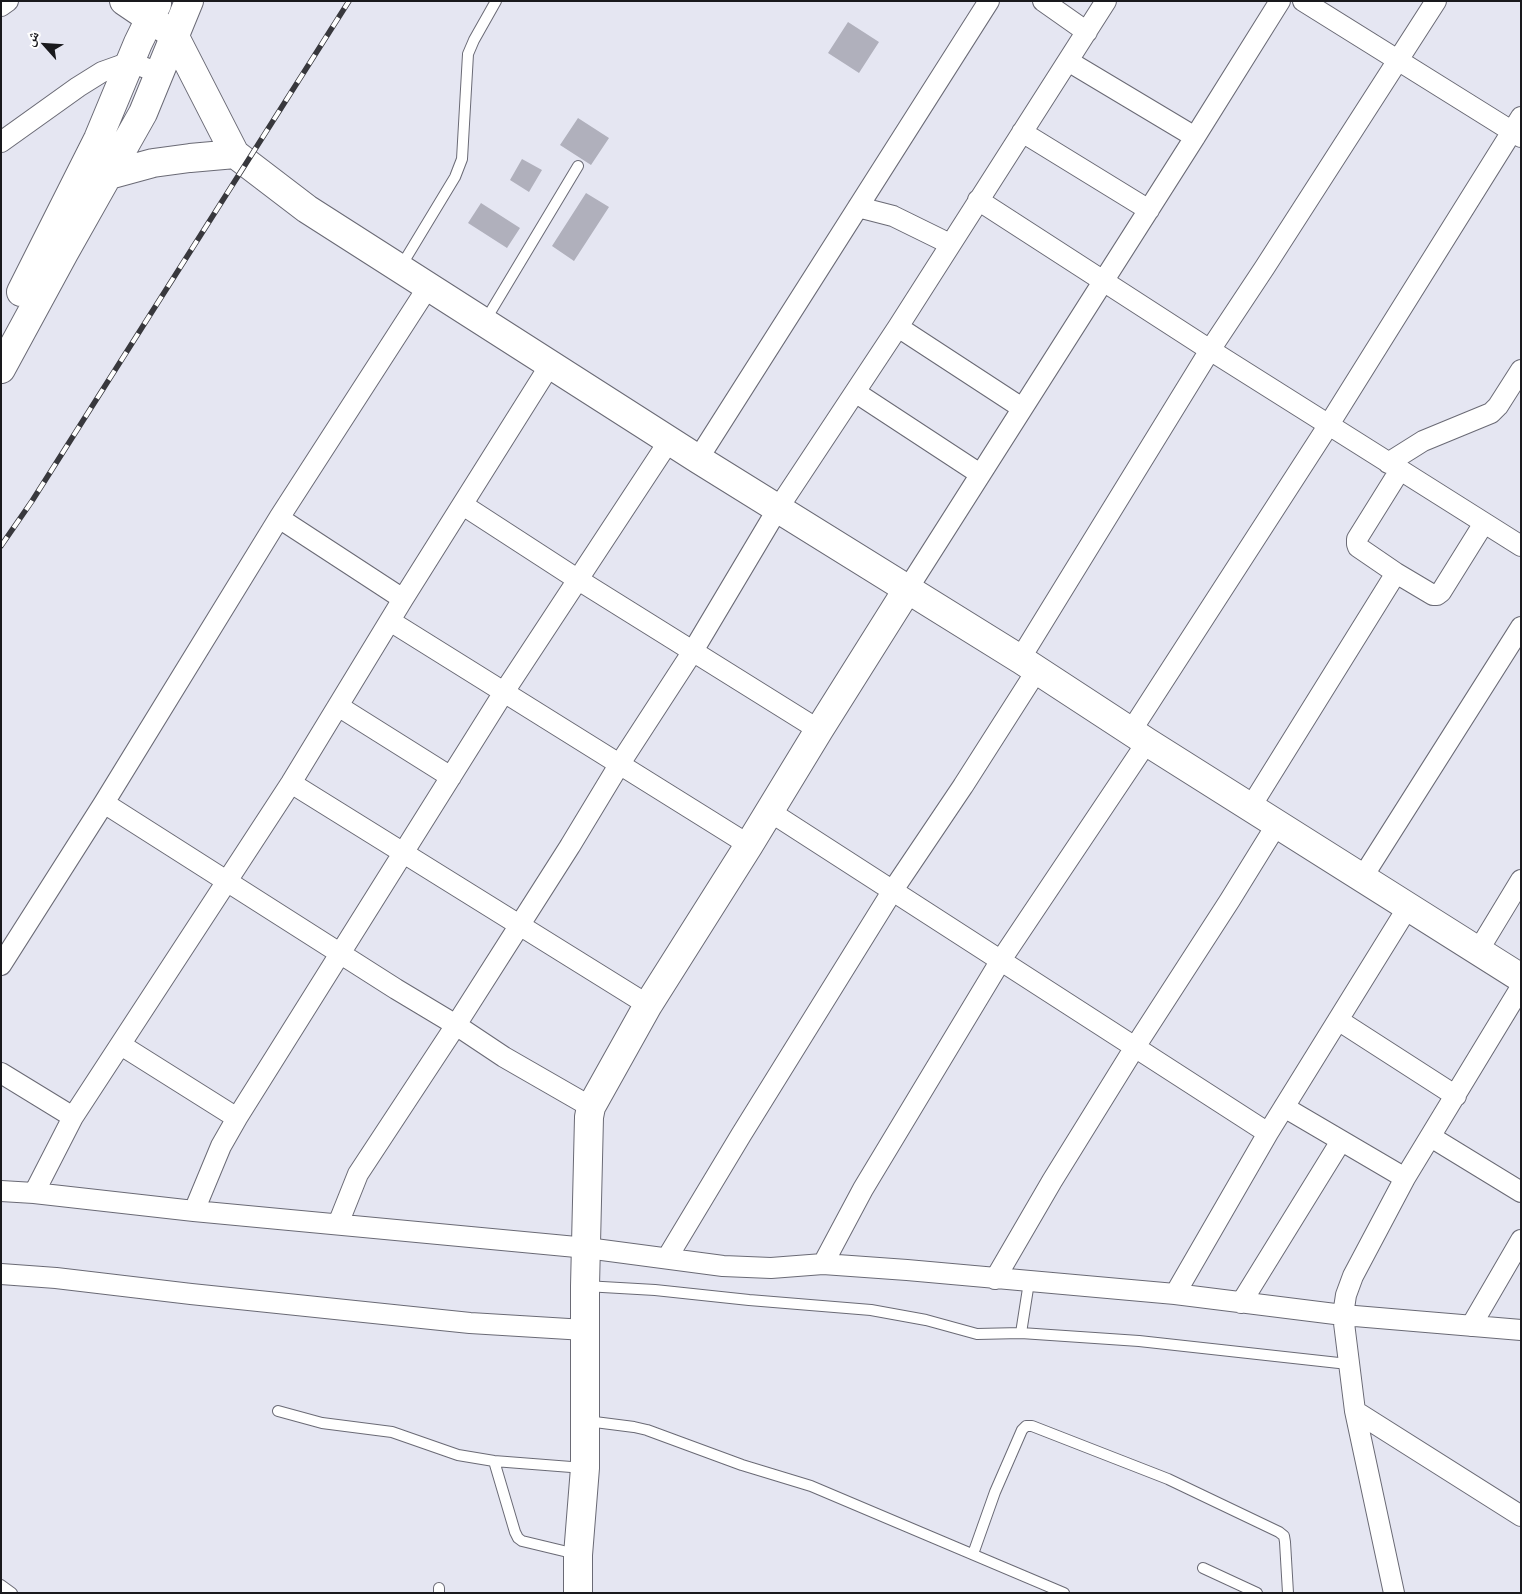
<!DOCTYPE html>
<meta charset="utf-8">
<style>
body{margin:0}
#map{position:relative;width:1522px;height:1594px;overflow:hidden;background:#e5e6f2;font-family:"Public Sans","Noto Naskh Arabic",sans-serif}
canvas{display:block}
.frame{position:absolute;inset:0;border:2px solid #19191d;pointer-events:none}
.north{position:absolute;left:20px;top:20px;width:50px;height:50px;-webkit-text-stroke:4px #fff;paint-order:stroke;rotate:296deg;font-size:14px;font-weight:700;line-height:20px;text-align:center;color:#19191d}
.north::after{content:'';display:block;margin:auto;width:18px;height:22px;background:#19191d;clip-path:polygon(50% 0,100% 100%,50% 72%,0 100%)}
</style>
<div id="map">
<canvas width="1522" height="1594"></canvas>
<div class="frame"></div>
<div class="north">ش</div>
</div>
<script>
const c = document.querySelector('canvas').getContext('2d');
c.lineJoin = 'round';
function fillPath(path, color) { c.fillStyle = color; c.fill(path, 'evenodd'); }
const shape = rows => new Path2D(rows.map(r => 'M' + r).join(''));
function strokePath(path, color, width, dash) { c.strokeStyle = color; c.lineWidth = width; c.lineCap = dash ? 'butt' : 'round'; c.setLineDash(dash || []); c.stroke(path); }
fillPath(shape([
 [848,22,879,42,859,73,828,53],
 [578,118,609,138,591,165,560,145],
 [522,159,542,170,529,192,510,180],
 [586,193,609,207,574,261,552,246],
 [481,203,520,228,507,248,468,223]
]), '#b0b0bc');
const lane = shape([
 [400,268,455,177,462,159,468,54,474,40,496,1],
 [485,321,578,166],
 [585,1286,655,1290,749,1300,871,1310,926,1320,977,1334,1021,1333,1139,1341,1348,1364],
 [1021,1333,1029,1282],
 [278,1411,322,1423,392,1432,458,1455,494,1461,584,1468],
 [587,1421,634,1427,647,1430,742,1465,811,1486,1064,1593],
 [494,1461,515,1532,518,1538,522,1541,576,1554],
 [973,1554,995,1492,1022,1430,1026,1426,1032,1426,1168,1479,1279,1532,1284,1536,1285,1542,1288,1593],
 [1203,1568,1257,1593],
 [1,1585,12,1593],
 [439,1588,439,1593]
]);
const street = shape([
 [1043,1,1087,32],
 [1303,1,1521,137],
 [1,6,8,1],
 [1068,61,1195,137],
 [1022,132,1149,210],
 [1,142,78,87,102,72,130,62,159,73],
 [978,200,1210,350,1521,546],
 [858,207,893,216,950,244],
 [898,327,1022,408],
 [855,392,980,474],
 [698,459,989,1],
 [1388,463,1423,441,1491,413,1498,406,1521,370],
 [1400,470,1357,539,1357,544,1358,547,1396,573,1433,595,1437,595,1441,592,1484,523],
 [463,505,577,579,819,730],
 [279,518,403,599],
 [907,590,1195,137,1280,1],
 [390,621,749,845],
 [1020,659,1210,350,1265,267,1436,1],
 [338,706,451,777],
 [1131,731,1328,426,1521,117],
 [291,783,648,1005],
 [104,803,396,989,456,1025,504,1057,591,1107],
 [1250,808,1396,573],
 [769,811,1268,1133],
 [1362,878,1521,627],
 [1478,951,1521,880],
 [1,965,104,803,279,518,428,287],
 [1338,1020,1456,1096],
 [121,1045,237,1118],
 [1,1073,73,1117],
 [1284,1107,1405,1178],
 [1431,1137,1521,1192],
 [1,1191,34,1193,194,1211,587,1248,723,1266,771,1268,823,1264,907,1270,1175,1294,1343,1315,1521,1330],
 [34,1193,73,1117,291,783,403,599,550,365],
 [194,1211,221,1146,237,1118,504,692,669,441],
 [338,1224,358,1174,456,1025,570,846,619,765,693,651,777,510,898,327,1106,1],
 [667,1258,741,1135,893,890,963,786,1037,670],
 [823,1264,863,1189,1001,960,1147,742],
 [1,1274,56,1278,191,1294,470,1323,585,1330],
 [995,1279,1052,1181,1135,1047,1230,900,1277,824],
 [1175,1294,1268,1133,1408,907],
 [1241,1303,1341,1141],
 [1471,1326,1521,1240],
 [1355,1411,1521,1516],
 [1394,1593,1355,1411,1343,1315,1346,1295,1353,1276,1405,1178,1521,987]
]);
const secondary = shape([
 [124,1,174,35,235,154,307,209,698,459,1020,659,1147,742,1521,978],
 [109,175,153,163,190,158,235,154],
 [21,292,98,139,138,43,157,4],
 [1,369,64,253,143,113,189,1],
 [578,1593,578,1555,585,1468,585,1286,589,1117,591,1107,648,1005,749,845,819,730,907,590]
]);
strokePath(lane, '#6a6a75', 12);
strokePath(street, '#6a6a75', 22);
strokePath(secondary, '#6a6a75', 30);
strokePath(lane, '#fff', 10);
strokePath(street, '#fff', 20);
strokePath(secondary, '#fff', 28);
const rail = shape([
 [1,546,32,501,349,1]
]);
strokePath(rail, '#38383d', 5.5);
strokePath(rail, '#fff', 4, [11]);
</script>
